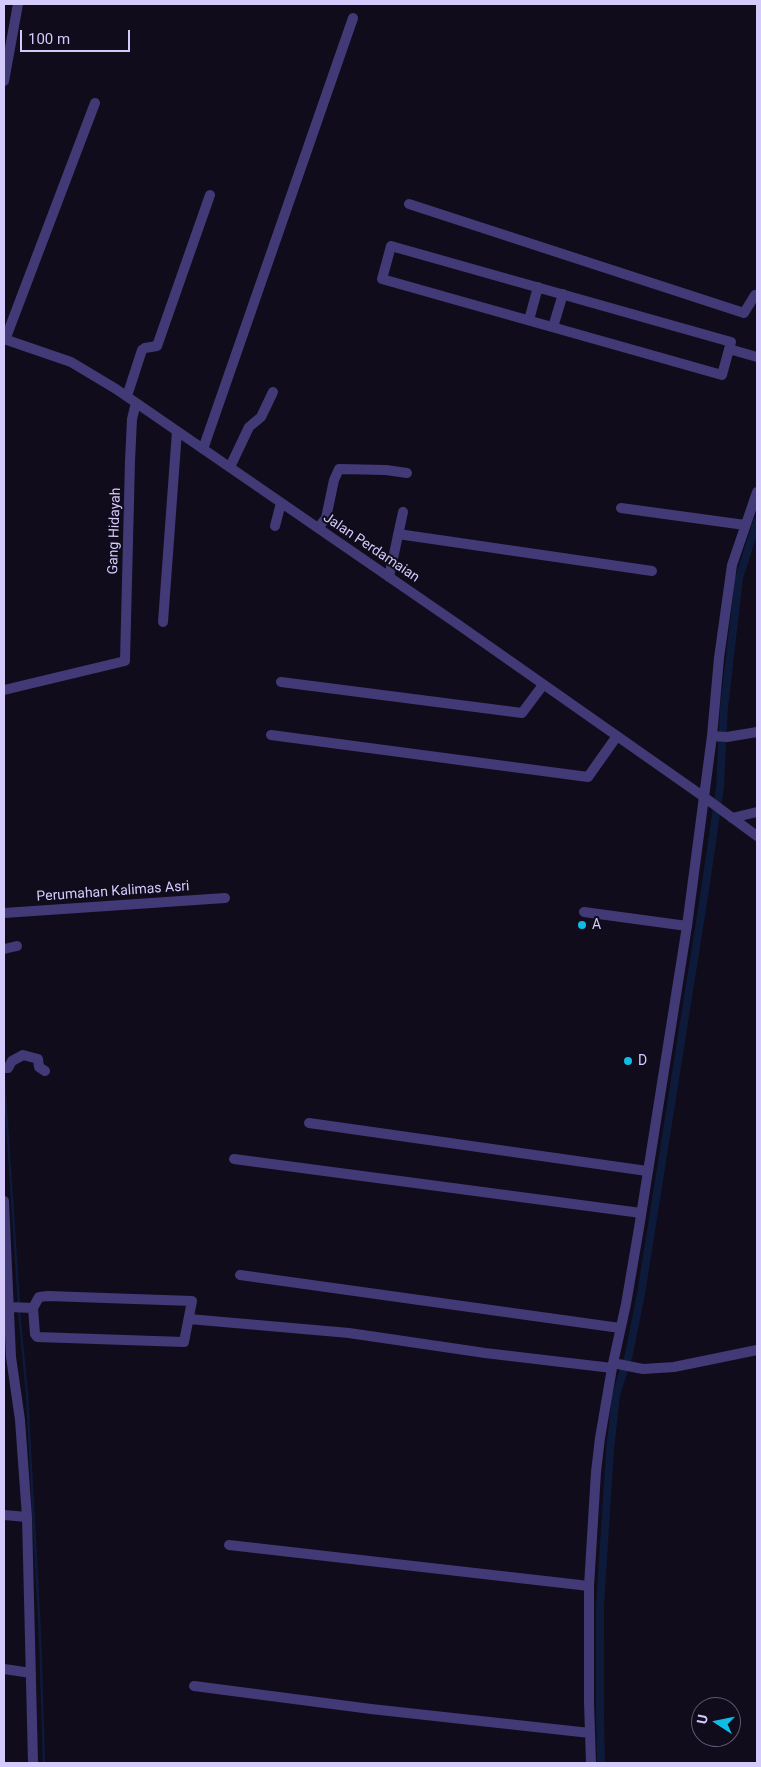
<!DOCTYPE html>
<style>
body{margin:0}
#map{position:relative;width:761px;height:1767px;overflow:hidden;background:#100c1b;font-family:Roboto,sans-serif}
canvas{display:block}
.frame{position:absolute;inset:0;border:5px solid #d4cafc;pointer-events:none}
.north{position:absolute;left:691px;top:1697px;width:50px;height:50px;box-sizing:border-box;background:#100c1b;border:1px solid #5e5875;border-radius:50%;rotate:281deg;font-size:14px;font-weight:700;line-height:20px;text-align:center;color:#d4cafc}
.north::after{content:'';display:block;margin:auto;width:18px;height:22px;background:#0fbce3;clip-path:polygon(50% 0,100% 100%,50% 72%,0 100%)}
.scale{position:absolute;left:20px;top:30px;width:110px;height:22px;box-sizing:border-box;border:2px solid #d4cafc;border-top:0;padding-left:6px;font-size:15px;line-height:18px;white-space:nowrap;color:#d4cafc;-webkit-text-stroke:4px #100c1b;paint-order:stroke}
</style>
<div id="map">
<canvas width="761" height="1767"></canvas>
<div class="frame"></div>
<div class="north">U</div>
<div class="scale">100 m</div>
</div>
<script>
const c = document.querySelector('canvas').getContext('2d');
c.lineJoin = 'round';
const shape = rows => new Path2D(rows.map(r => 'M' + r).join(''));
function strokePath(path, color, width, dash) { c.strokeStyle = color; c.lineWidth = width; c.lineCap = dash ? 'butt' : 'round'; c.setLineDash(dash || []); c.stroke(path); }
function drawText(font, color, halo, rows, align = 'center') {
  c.font = font + ' Roboto,sans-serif'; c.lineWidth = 4; c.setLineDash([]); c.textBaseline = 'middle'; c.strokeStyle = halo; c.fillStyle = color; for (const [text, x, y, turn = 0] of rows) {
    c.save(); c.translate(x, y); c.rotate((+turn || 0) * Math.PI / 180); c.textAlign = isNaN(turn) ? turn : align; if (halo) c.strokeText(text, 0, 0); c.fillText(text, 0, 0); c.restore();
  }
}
strokePath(shape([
 [4,1079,19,1305],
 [19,1311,27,1395,40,1635,44,1763]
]), '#0d1a39', 2.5);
strokePath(shape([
 [601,1763,600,1714,600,1606,610,1451,616,1395,629,1354,641,1294,705,890,720,787,724,708,739,578,757,522]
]), '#0d1a39', 8);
strokePath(shape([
 [4,81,18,4],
 [409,204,744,313,755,295,757,295],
 [391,246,731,342,722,375,382,279,391,246],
 [529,320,538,287],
 [553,327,563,294],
 [4,339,71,362,116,389,456,623,704,797,757,836],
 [5,340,95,103],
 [729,349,757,357],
 [127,396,142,350,145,348,157,346,210,195],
 [203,449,353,18],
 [230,467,249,427,261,417,273,392],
 [621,508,745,525],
 [275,526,281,503],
 [318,528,326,518,334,480,339,469,386,470,407,473],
 [398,534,652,571],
 [389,577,403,512],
 [163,622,177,431],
 [281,682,522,713,543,685],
 [4,690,125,661,130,461,132,419,136,403],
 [271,735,588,777,617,736],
 [712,736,727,737,757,732],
 [732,818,757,812],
 [584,912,687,926],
 [4,913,225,898],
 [4,949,17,946],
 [4,1068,8,1068,12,1061,23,1055,38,1059,39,1067,45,1071],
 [309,1123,647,1171],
 [234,1159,641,1213],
 [4,1201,11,1357,20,1420,27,1517,33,1763],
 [240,1275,620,1328],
 [9,1307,33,1308,39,1297,48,1296,192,1301,184,1342,37,1337,35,1334,33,1308],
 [189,1319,349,1333,485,1353,612,1368],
 [613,1363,643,1369,674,1367,757,1350],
 [4,1515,27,1517],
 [229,1545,589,1586],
 [4,1669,31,1673],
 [194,1686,371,1709,590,1733],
 [591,1763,589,1702,589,1586,596,1472,600,1438,612,1368,626,1304,639,1228,687,926,712,736,719,658,732,565,757,492]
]), '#413a77', 10);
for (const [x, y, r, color] of [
 [582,925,5,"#0fbce3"],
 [628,1061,5,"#0fbce3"]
]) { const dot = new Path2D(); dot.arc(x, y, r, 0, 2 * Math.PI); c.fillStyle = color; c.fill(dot); strokePath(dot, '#100c1b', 2); }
drawText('14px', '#d4cafc', '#100c1b', [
 ["Gang Hidayah",115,531,-88],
 ["Jalan Perdamaian",371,548,34],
 ["Perumahan Kalimas Asri",113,892,-4]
]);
drawText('14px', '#d4cafc', '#100c1b', [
 ["A",592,925],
 ["D",638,1061]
], 'left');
</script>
